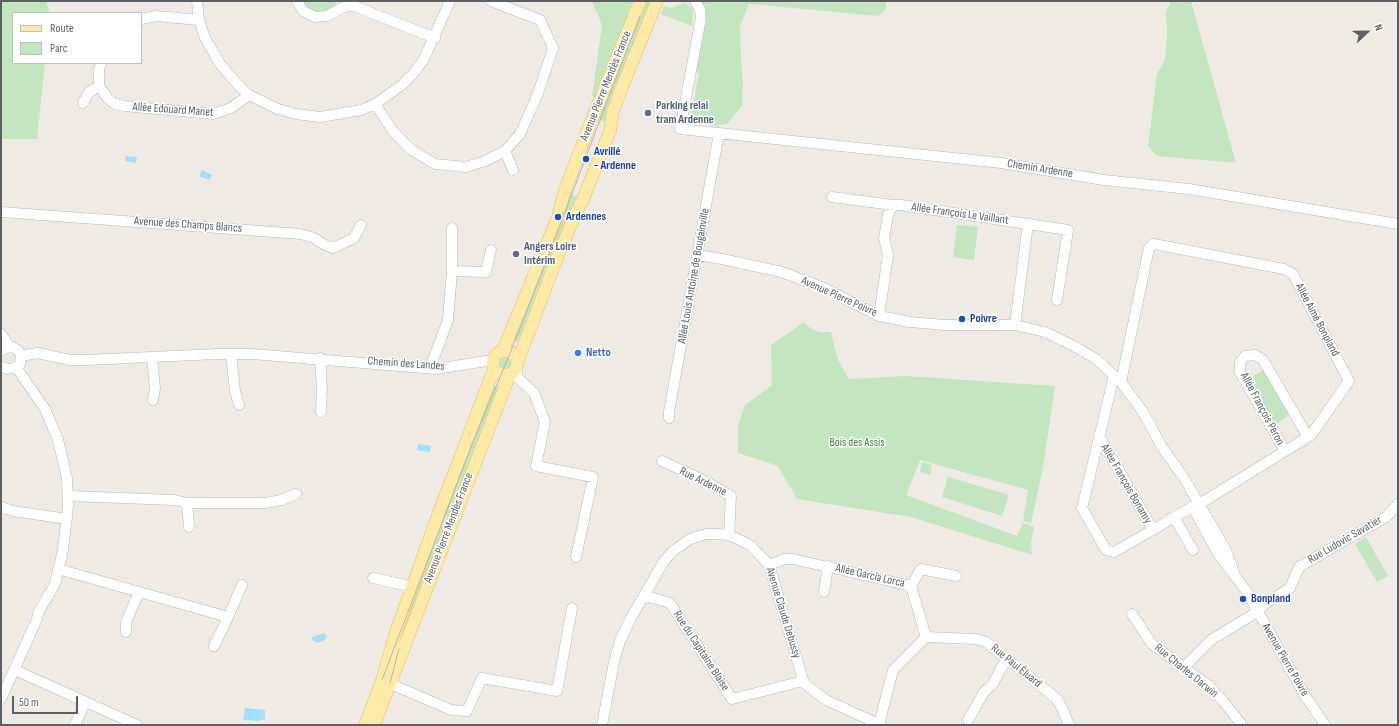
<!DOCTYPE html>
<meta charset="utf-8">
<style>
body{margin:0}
#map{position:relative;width:1399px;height:726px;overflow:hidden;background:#efebe4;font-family:"Sofia Sans Condensed",sans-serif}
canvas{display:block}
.frame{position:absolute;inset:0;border:2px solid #5c6065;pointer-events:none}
.legend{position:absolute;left:12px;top:12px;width:130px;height:52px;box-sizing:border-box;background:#fff;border:1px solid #bebfc1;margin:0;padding:5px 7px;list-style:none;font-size:12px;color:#5c6065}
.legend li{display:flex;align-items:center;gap:8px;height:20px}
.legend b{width:20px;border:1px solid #bebfc1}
.north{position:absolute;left:1347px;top:12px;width:40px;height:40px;-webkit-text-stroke:3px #fff;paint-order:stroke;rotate:68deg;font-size:11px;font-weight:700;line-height:16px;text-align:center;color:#5c6065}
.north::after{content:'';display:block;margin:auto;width:14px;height:18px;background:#5c6065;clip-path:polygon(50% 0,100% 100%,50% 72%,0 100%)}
.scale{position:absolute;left:12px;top:696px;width:66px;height:18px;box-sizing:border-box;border:2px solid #5c6065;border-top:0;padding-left:5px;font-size:12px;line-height:14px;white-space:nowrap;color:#5c6065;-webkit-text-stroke:3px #fff;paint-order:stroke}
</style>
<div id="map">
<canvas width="1399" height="726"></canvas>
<div class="frame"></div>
<ul class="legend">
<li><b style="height:5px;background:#ffeaa8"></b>Route</li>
<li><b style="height:11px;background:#c3e6c0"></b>Parc</li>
</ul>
<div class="north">N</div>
<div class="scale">50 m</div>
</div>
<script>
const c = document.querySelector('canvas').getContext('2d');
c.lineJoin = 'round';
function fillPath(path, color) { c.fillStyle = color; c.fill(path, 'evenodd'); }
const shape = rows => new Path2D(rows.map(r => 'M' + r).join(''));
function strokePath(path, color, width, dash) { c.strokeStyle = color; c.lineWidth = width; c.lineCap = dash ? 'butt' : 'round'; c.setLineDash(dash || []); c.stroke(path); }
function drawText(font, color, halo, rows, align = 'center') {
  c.font = font + ' "Sofia Sans Condensed",sans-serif'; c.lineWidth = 3; c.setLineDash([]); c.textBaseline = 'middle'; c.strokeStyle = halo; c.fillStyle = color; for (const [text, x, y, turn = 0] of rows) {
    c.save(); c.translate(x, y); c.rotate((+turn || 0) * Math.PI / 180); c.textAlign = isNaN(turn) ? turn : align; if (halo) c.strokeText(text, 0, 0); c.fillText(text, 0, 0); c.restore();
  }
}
fillPath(shape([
 [1,1,46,1,50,13,13,13,13,63,45,63,37,139,1,139],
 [301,1,338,1,332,9,320,14,307,9],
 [592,1,635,1,596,98,592,96,602,25],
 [643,1,651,1,607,123,598,119],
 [700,1,885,1,887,8,878,16,749,4,740,26,741,61,743,80,742,106,727,124,715,126,696,121,692,118,691,114,699,73,695,72],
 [1171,1,1191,1,1236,163,1157,156,1148,146,1157,74,1165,60,1167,34,1166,12],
 [684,3,690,6,693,10,692,26,661,14,664,6,672,8],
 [570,194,578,197,522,343,513,340],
 [957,225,978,227,974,260,953,257],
 [804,322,809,327,819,332,831,332,838,360,849,379,905,376,1055,386,1043,468,1031,523,1023,521,1028,490,920,460,906,495,1017,536,1023,523,1034,527,1031,543,1032,555,911,517,797,499,778,466,738,453,738,425,745,405,772,385,771,345],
 '499 363a7 7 0 1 1 14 0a7 7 0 1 1-14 0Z',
 [1265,369,1292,413,1275,425,1248,379],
 [494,386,500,388,450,517,444,515],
 [922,462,932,465,930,475,920,472],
 [948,477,1009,495,1002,516,942,497],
 [443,519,449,521,406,633,400,631],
 [1366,537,1388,576,1377,582,1355,544]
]), '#c3e6c0');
fillPath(shape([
 [126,156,137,157,136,163,125,161],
 [202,170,212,175,211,178,209,180,199,176],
 [418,444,431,446,430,452,417,450],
 [324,633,327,636,325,640,318,643,312,640,312,637],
 [245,708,265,710,265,719,258,721,243,720]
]), '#a3dfff');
const minor = shape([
 [197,1,199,20,205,38,220,64,239,86,249,95,278,109,296,114,320,117,361,110,375,104,402,85,412,75,424,59,450,1],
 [297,1,303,11,315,17,327,16,346,6,354,6,435,38],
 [695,1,700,9,701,18,680,129,1001,163,1104,180,1189,189,1398,224],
 [141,19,156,16,199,20],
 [101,63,99,70,99,86,108,99,115,104,124,106,213,114,231,108,249,95],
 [83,103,89,92,99,86],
 [375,104,393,131,410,149,435,164,466,167,485,161,505,151,520,134,537,96,553,48,540,20,491,1],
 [505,151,513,170],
 [832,197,893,205,901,205,1068,230,1057,300],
 [1,212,300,234,312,237,325,245,333,248,354,238,361,225],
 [452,228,452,271],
 [698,255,722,259,782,272,824,288,879,316,910,322,944,325,1015,325,1045,332,1074,346,1096,359,1121,382,1143,412,1162,447,1184,478,1226,550,1234,573],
 [879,316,888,255,884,238,888,215,893,205],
 [1015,325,1028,224],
 [1,334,10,347],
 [1,351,6,348,12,347,19,351,21,357,20,364,15,368,7,369,1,366],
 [231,354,235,391,239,405],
 [21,356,37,353,70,360,86,360,217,354,252,354,436,369,492,360],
 [152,357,155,388,153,400],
 [320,358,322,388,321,412],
 [516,367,518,378,534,393,545,422,536,466,593,477,576,557],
 [430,368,448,320,452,271,486,272,491,250],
 [1114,376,1082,508,1106,550,1114,552,1153,530],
 [1121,382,1149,248,1154,244,1284,269,1293,274,1349,381,1311,435,1206,500,1174,517,1193,550],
 [669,418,669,412,719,133],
 [1100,437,1153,530,1174,517],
 [1285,451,1240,372,1240,363,1245,356,1255,355,1263,360,1308,437],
 [662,461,703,480,731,496,729,535],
 [68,496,174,500,187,503,266,503,281,500,296,494],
 [187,503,189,527],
 [1192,506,1219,555,1247,592,1306,697,1325,725],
 [1,507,13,511,67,519],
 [769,565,785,559,793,559,911,586,926,637],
 [58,569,228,617,242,585],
 [373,578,413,587],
 [911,586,921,569,956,576],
 [824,592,828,566],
 [646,596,670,603,732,699,803,681],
 [1132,614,1152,644,1208,685,1223,701,1242,725],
 [126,632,126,622,139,592],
 [214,646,228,617],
 [1184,667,1211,640,1257,612,1266,603,1290,588,1299,567,1386,517,1398,504],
 [15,670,137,725],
 [384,681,451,710,467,711,482,678,557,691,572,608],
 [1,699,37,619,39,611,55,584,63,550,68,506,67,478,58,440,45,409,16,367],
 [968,720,984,692,992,685,1007,658],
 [879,724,893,670,926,637,976,639,986,642,1057,699,1063,710,1069,725],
 [75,725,85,702],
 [602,725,614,662,620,641,631,618,664,561,673,551,690,539,706,534,715,534,729,535,750,545,769,565,804,683,826,700,881,725]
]);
const major = shape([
 [503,350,558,217,565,190,592,119,640,1],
 '493 363a12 12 0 1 1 24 0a12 12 0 1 1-24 0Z',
 [517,363,559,253,577,211,584,197,610,131,613,111,624,82,657,1],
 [365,725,382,680,397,629,438,515,494,369],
 [374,725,510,374]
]);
strokePath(minor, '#b4b7bb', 11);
strokePath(major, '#f2ba59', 13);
strokePath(minor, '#fff', 10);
strokePath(major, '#ffeaa8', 12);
strokePath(shape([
 [382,680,471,447,520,329,640,16],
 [390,683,399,649]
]), '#b3b4b5', 1);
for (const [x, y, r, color] of [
 [648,113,4,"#5c6f8a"],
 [586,159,4,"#1a4fb4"],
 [558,217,4,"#1a4fb4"],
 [516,254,4,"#5c6f8a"],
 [962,319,4,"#1a4fb4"],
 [578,353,4,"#3f7fe0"],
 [1243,599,4,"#1a4fb4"]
]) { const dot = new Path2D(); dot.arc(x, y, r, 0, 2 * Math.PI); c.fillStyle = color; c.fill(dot); strokePath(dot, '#fff', 1.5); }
drawText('12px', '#5c6065', '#fff', [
 ["Avenue Pierre Mendès France",606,86,-68],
 ["Allée Edouard Manet",173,110,4],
 ["Chemin Ardenne",1040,169,9],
 ["Allée François Le Vaillant",960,214,8],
 ["Avenue des Champs Blancs",188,225,4],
 ["Allée Louis Antoine de Bougainville",694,276,-80],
 ["Avenue Pierre Poivre",839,297,24],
 ["Allée Aimé Bonpland",1317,320,62],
 ["Chemin des Landes",406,364,4],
 ["Allée François Peron",1262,409,62],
 ["Rue Ardenne",703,482,26],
 ["Allée François Bonamy",1126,484,60],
 ["Avenue Pierre Mendès France",449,528,-69],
 ["Rue Ludovic Savatier",1345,540,-30],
 ["Allée Garcia Lorca",870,576,13],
 ["Avenue Claude Debussy",783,613,73],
 ["Rue du Capitaine Blaise",701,651,57],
 ["Avenue Pierre Poivre",1285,660,60],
 ["Rue Paul Éluard",1016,666,39],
 ["Rue Charles Darwin",1186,671,39]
]);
drawText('bold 12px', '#4e5e75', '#fff', [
 ["Parking relai",656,106],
 ["tram Ardenne",656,120],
 ["Angers Loire",524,247],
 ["Intérim",524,261]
], 'left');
drawText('bold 12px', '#164399', '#fff', [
 ["Avrillé",594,152],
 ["- Ardenne",594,166],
 ["Ardennes",566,217],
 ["Poivre",970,319],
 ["Bonpland",1251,599]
], 'left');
drawText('bold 12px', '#366cbe', '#fff', [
 ["Netto",586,353]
], 'left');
drawText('12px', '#378434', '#fff', [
 ["Bois des Assis",857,443]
]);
</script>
